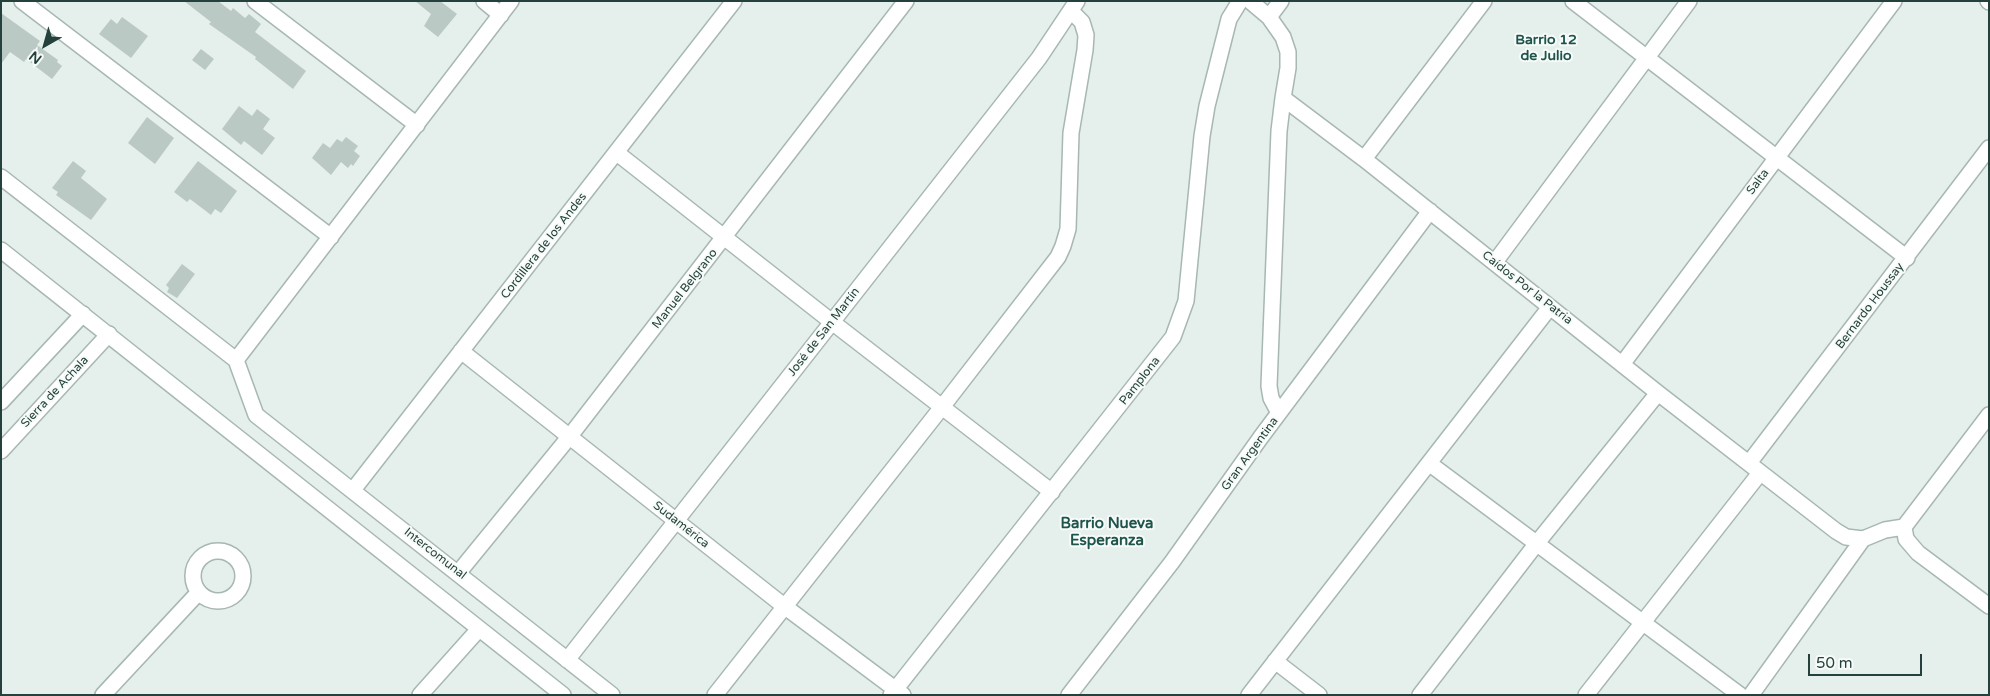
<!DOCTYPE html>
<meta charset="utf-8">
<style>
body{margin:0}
#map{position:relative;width:1990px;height:696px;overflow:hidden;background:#e5efeb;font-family:"Varela Round",sans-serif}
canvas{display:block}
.frame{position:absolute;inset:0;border:2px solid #24413c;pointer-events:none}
.north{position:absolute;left:20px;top:20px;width:50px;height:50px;-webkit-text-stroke:4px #f6fbf9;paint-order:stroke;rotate:218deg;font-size:14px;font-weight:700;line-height:20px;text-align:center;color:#24413c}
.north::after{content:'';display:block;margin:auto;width:18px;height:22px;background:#24413c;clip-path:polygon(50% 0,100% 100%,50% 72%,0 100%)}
.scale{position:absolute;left:1808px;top:654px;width:114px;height:22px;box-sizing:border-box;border:2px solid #24413c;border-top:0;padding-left:6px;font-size:15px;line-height:18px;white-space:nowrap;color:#24413c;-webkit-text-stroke:4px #f6fbf9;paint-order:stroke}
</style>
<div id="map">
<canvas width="1990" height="696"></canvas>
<div class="frame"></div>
<div class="north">N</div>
<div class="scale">50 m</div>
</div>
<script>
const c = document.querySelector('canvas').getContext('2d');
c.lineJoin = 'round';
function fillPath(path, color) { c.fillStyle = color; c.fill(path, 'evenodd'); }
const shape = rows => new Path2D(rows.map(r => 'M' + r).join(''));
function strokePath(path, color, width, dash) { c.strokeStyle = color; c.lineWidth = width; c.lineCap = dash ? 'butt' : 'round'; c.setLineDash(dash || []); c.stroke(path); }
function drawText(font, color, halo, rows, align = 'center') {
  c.font = font + ' "Varela Round",sans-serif'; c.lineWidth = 4; c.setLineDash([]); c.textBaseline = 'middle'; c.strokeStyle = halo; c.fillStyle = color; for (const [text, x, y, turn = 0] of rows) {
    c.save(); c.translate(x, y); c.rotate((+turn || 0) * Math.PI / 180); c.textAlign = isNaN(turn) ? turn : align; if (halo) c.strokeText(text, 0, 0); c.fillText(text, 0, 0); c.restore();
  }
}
fillPath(shape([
 [184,1,218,1,231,11,233,8,245,18,249,14,261,24,255,32,306,71,293,89,255,59,256,57,209,24,211,22],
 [415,1,440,1,457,14,438,37,424,26,431,14],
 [1,13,40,41,37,45,58,60,57,62,62,66,52,79,26,59,24,62,10,52,1,64],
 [122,17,148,36,131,58,99,34,111,19,117,24],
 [201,49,214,59,205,70,192,60],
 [239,106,252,116,257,109,270,119,263,129,275,138,262,155,244,141,241,145,222,129],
 [147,117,174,138,155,164,128,143],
 [346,137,358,146,354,151,360,156,353,166,351,164,348,168,341,162,331,175,312,158,323,143,330,148,337,139,342,142],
 [73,161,86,171,81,178,107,199,91,220,56,195,58,192,52,188],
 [198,161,237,191,221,213,215,209,211,215,190,199,187,202,174,192],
 [182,264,195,274,177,298,167,292,169,288,166,285]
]), '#bbc9c4');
const street = shape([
 [22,1,331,237],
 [255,1,417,125],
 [484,1,501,15],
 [1250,1,1269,17,1283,37,1288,52,1288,68,1283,98,1364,159,1658,393,1836,531,1846,537,1863,539],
 [1573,1,1907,258],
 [1988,1,1989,2],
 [1269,17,1281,1],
 [617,153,832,322,1052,492],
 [1364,159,1484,1],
 [1,177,236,360,256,415,612,695],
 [1,250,563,695],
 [1495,262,1689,1],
 [461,351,784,606,903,695],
 [236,360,511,1],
 [1623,363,1894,1],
 [1,402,83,314],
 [1279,413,1271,398,1269,386,1279,131,1283,98],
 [1989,415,1904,527,1906,539,1918,553,1989,606],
 [1,451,109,334],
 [1749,463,1989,148],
 [1430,464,1740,695],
 [353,490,734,1],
 '193 576a25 25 0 1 1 50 0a25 25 0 1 1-50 0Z',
 [459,572,570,436,906,1],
 [567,660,1039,58,1077,1],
 [1275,661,1319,695],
 [103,695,199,592],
 [420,695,479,629],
 [715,695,942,407,1058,257,1063,246,1068,229,1071,133,1085,50,1086,35,1082,22,1071,11],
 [891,695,1173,337,1186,301,1202,136,1207,106,1229,19,1240,1],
 [1069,695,1172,562,1261,437,1430,211],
 [1249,695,1550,307],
 [1420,695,1537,543,1658,393],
 [1586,695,1760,473],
 [1751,695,1863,539,1885,530,1904,527]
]);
strokePath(street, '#a7b7b3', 18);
strokePath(street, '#fff', 15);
drawText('12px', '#24413c', '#f6fbf9', [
 ["Salta",1758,182,-53],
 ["Cordillera de los Andes",544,246,-52],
 ["Caídos Por la Patria",1527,288,38],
 ["Manuel Belgrano",685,289,-52],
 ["Bernardo Houssay",1870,306,-53],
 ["José de San Martín",824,332,-52],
 ["Pamplona",1140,381,-52],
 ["Sierra de Achala",55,392,-47],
 ["Gran Argentina",1250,454,-54],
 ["Sudamérica",681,525,38],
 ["Intercomunal",435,554,38]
]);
drawText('bold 14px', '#1f544b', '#f6fbf9', [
 ["Barrio 12",1546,40],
 ["de Julio",1546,56]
]);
drawText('bold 15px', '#1f544b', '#f6fbf9', [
 ["Barrio Nueva",1107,524],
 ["Esperanza",1107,541]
]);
</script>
